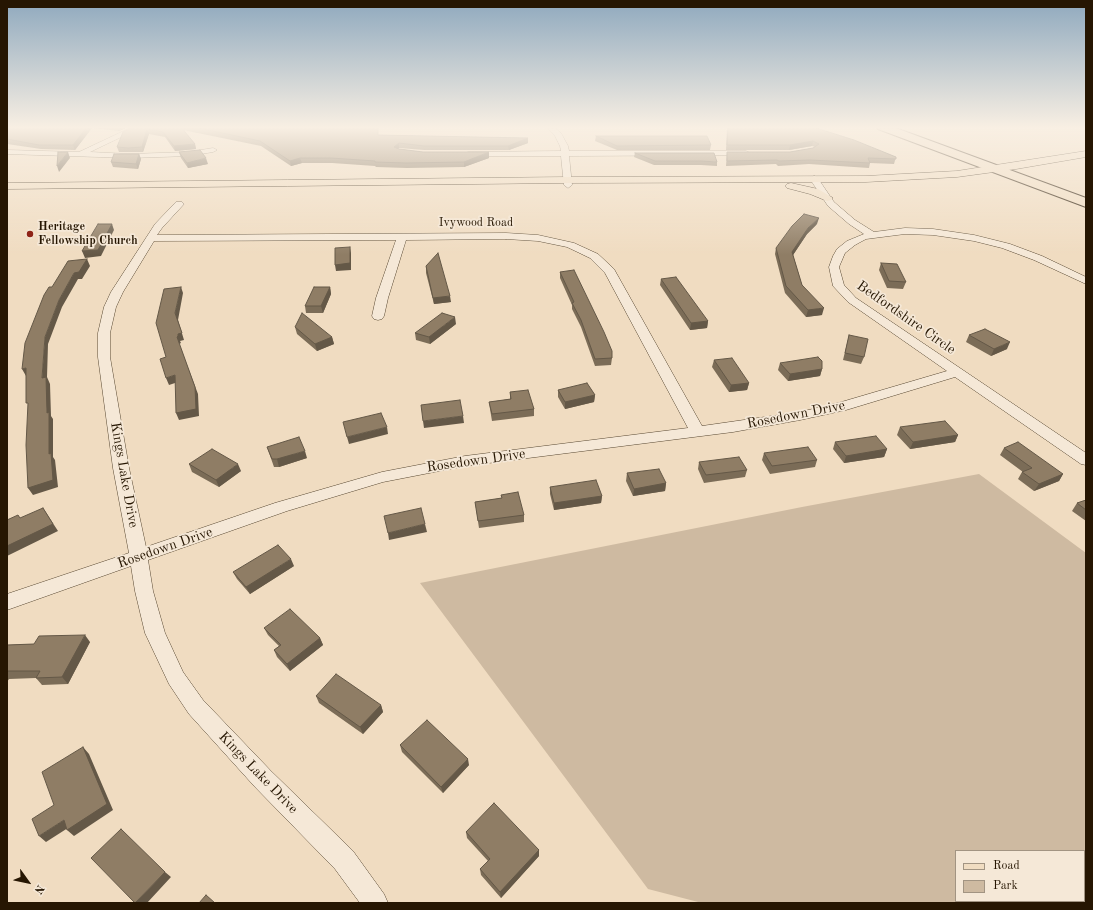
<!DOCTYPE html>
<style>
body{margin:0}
#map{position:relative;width:1093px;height:910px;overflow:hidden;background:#f0dcc1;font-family:"Old Standard TT",serif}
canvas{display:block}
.frame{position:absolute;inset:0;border:8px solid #261602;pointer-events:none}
.legend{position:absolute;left:955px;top:850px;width:130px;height:52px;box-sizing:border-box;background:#f5e8d7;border:1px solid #a29482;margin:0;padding:5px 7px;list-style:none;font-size:12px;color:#261602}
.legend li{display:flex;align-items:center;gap:8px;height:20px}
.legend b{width:20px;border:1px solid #a29482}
.north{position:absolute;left:8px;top:862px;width:40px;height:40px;-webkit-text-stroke:3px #f5e8d7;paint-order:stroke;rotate:123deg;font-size:11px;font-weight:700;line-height:16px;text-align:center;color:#261602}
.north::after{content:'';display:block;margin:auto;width:14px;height:18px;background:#261602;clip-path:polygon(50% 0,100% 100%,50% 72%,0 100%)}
</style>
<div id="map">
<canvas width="1093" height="910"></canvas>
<div class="frame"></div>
<ul class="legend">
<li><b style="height:5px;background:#f0dcc1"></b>Road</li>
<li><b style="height:11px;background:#cebaa1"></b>Park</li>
</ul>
<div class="north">N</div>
</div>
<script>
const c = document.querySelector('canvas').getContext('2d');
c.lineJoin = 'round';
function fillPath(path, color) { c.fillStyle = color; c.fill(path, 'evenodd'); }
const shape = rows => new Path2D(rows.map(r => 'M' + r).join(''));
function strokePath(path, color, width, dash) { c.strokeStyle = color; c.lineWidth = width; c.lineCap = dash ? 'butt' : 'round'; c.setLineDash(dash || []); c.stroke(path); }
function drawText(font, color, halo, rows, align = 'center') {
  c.font = font + ' "Old Standard TT",serif'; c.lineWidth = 3.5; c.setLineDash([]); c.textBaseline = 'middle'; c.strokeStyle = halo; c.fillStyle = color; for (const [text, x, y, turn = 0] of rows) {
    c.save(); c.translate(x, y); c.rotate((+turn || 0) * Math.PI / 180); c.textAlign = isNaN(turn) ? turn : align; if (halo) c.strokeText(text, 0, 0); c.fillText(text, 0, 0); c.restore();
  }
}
fillPath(shape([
 [979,474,1086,553,1086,903,702,903,648,889,420,583,802,507],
 [956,851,1084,851,1084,901,956,901]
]), '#cebaa1');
const minor = shape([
 [132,127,142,127,90,152,130,154,189,152,213,148,217,150,213,152,189,156,130,158,7,154,7,150,79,152,132,127],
 [546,127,554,127,561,133,568,146,569,151,746,151,750,153,746,155,569,156,572,185,568,188,564,185,561,156,468,156,464,154,468,152,561,151,560,146,555,136,546,127],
 [814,176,817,177,834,202,855,220,874,232,905,228,933,229,974,235,1010,244,1042,256,1086,277,1086,284,1034,260,1002,248,974,241,933,235,905,234,866,239,855,245,845,253,839,267,844,285,856,298,1086,453,1086,465,1081,464,955,377,846,410,800,420,733,432,465,466,383,482,287,511,148,560,153,591,165,633,183,672,203,700,271,771,353,851,384,894,388,903,360,903,335,869,255,787,189,714,169,684,145,633,135,591,131,566,7,610,7,594,129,553,113,468,98,357,98,333,104,307,111,292,155,224,176,202,182,202,184,204,162,228,157,235,506,233,538,235,574,243,598,254,614,269,702,426,800,412,838,403,947,371,848,302,833,286,829,267,833,256,837,249,847,241,864,234,849,224,828,206,810,179,814,176],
 [506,239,538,241,567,247,590,258,605,273,688,428,465,456,382,472,275,503,146,547,129,468,110,357,110,333,116,307,123,292,154,241,396,240,376,298,372,316,374,319,378,320,382,319,384,316,388,298,406,240,506,239]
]);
const major = shape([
 [1086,151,1086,157,1016,169,957,177,866,182,568,183,7,189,7,183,568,177,866,176,957,171,1086,151],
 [791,183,818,189,833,198,831,200,827,201,810,194,787,188,785,186,787,184,791,183]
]);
const highway = shape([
 [877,127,893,127,1086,198,1086,207,878,129,877,127]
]);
strokePath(minor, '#584832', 1);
strokePath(major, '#261602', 1);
strokePath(highway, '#261602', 2);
fillPath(minor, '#f5e8d7');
fillPath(major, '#f0dcc1');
fillPath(highway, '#f0dcc1');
fillPath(shape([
 [7,127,128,127,119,131,92,128,75,150,41,149,7,144],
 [133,127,378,127,378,135,528,138,528,143,509,150,424,150,399,148,398,149,423,152,489,158,464,167,407,168,376,167,375,166,332,163,302,163,291,166,261,146,183,130,195,144,196,149,175,151,165,137,149,134,143,152,119,152,117,147],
 [727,127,813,127,896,157,894,164,870,163,869,168,809,164,778,166,776,164,726,166,727,152,790,152,813,148,815,147,812,146,789,150,726,150],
 [596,136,711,145,710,150,617,150,595,141],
 [179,152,208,164,188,168,181,158],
 [635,153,717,162,717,166,701,165,654,165,634,157],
 [139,154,141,159,138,169,113,167,111,162],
 [817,224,807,234,793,255,802,285,822,315,806,317,785,293,775,254,776,248],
 [881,263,906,282,903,289,887,288,879,270],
 [426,266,451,302,434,304,426,273],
 [560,272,612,358,611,365,595,366,581,327,572,309,572,305,560,278],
 [661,279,708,321,707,328,690,330,660,285],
 [330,287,331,294,323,313,306,313,305,306],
 [456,324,430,344,416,340,415,333],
 [295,327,332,337,334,344,317,351,297,334],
 [849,335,864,357,861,364,843,360],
 [969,335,1007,349,991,356,966,342],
 [714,360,749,383,747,390,729,392,712,367],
 [780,363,822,369,820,376,788,381,778,370],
 [558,390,595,395,594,402,565,409,558,397],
 [510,392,534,409,534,416,492,421,490,409,489,402,510,399],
 [900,427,958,435,955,442,910,449,897,435],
 [835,442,887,449,884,457,844,463,833,449],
 [267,447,307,458,279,467,274,467],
 [1004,448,1063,474,1059,481,1034,491,1018,479,1022,472,1023,472,1000,455],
 [764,453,817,460,815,467,770,474,762,460],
 [699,462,747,470,745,477,704,483,698,469],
 [189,464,241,471,219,487,192,472],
 [627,473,666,483,665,491,633,496,626,481],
 [550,487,602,496,601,503,554,510,550,494],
 [501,495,524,515,524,522,479,528,475,502,502,498],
 [1086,500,1086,521,1072,511,1077,503],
 [294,566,250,594,237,579,233,572],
 [264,628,320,638,323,645,290,671,277,657,274,650,279,646,268,635],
 [90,642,68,684,42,685,36,678,9,679,7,682,7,645],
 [316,696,381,705,383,712,363,734,319,703],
 [400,745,469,765,443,793,402,752],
 [466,832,539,850,539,856,501,898,481,875,480,869,488,861,467,838]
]), '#7b6c57');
fillPath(shape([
 [87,127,92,127,92,128,75,150,73,145],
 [117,127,128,127,119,131],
 [147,129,149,134,143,152,142,147],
 [528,138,528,143,509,150,508,146],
 [813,141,812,146,789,150,790,145],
 [399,143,399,148,395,152,394,147],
 [195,144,196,149,175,151,174,146],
 [68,152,70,158,59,172,57,166],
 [489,152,489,158,464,167,464,162],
 [139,154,141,159,138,169,136,164],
 [206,158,208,164,188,168,187,163],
 [300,158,302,163,291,166,290,161],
 [819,218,817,224,807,234,791,258,792,252,808,228],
 [112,224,114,230,101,256,85,258,82,251],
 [350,247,351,253,351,270,336,271,335,265],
 [87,259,90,266,82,279,78,279,62,307,48,344,47,377,50,384,51,416,53,419,53,457,55,460,58,487,33,495,28,488,49,454,47,413,42,378,45,337,59,300,74,273],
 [181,287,183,293,178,320,184,340,180,341,181,343,179,344,198,394,199,416,179,420,176,413,177,337,178,334,175,313],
 [330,287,331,294,323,313,321,306],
 [450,296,451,302,434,304,433,298],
 [824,308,822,315,806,317,808,310],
 [455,317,456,324,430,344,429,337],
 [708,321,707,328,690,330,691,323],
 [332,337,334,344,317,351,315,344],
 [1010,342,1007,349,991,356,994,349],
 [26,368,26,376,22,369],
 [822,369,820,376,788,381,790,374],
 [175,375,178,382,169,385,166,378],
 [749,383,747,390,729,392,731,385],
 [595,395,594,402,565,409,565,402],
 [463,416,464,423,424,428,423,421],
 [387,427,388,434,349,444,347,437],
 [958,435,955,442,910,449,913,442],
 [887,449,884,457,844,463,846,456],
 [305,451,307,458,279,467,277,459],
 [238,464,241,471,219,487,216,480],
 [1063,474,1059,481,1034,491,1039,484],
 [666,483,665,491,633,496,634,489],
 [602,496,601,503,554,510,554,503],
 [43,508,58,531,7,556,7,546],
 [425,524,427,532,389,540,388,533],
 [291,559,294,566,250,594,246,587],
 [85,635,90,642,68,684,62,677],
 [320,638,323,645,290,671,287,664],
 [381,705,383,712,363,734,360,727],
 [83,747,89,754,113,810,74,836,67,830],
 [468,759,469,765,443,793,441,787],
 [64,820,71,826,46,842,39,836],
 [539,850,539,856,501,898,500,892],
 [165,872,171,877,147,903,135,903]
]), '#645847');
const building = shape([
 [7,127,87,127,73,145,39,145,7,139,7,127],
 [133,127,181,127,195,144,174,146,163,132,147,129,142,147,128,148,117,147,123,132,133,127],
 [194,127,378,127,378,135,528,138,508,146,424,146,399,143,394,147,399,149,423,152,489,152,464,162,406,163,375,162,375,161,331,158,300,158,290,161,260,141,194,127],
 [728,127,813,127,854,140,896,157,896,159,868,158,870,163,810,160,779,161,777,160,727,161,727,152,790,152,813,148,819,144,813,141,790,145,727,145,728,127],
 [596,136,707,136,711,145,617,146,596,136],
 [200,150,206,158,187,163,179,152,200,150],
 [58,152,68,152,57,166,58,152],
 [635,153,714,153,717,162,701,161,655,161,635,153],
 [114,154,139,154,136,164,111,162,114,154],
 [804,214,819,218,808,228,792,252,802,285,824,308,808,310,786,286,776,248,792,226,804,214],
 [98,224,112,224,98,250,82,251,98,224],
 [350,247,350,263,335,265,335,248,350,247],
 [438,253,450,296,433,298,426,266,438,253],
 [87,259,79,272,74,273,59,300,45,337,42,378,46,377,47,413,49,412,49,454,51,453,53,480,28,488,26,445,28,403,26,403,26,368,22,369,25,343,44,295,49,287,52,287,68,261,87,259],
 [881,263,897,264,906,282,889,281,881,263],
 [574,270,604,332,612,351,612,358,595,359,581,320,572,303,574,302,560,272,574,270],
 [676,277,708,321,691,323,661,279,676,277],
 [181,287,175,313,182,333,178,334,178,336,177,337,195,387,196,409,176,413,175,375,166,378,160,359,166,357,156,323,164,289,181,287],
 [314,287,330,287,321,306,305,306,314,287],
 [302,313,332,337,315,344,295,327,302,313],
 [442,313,455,317,429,337,415,333,442,313],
 [985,329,1010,342,994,349,969,335,985,329],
 [849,335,868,339,864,357,845,353,849,335],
 [818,357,822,361,822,369,790,374,780,363,818,357],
 [732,358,749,383,731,385,714,360,732,358],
 [587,383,595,395,565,402,558,390,587,383],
 [528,390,534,409,492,414,489,402,511,399,510,392,528,390],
 [460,400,463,416,423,421,421,405,460,400],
 [381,413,387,427,347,437,343,422,381,413],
 [945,421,958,435,913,442,900,427,945,421],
 [876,436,887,449,846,456,835,442,876,436],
 [299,437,305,451,277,459,272,459,267,447,299,437],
 [1018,442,1063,474,1039,484,1022,472,1032,468,1004,448,1018,442],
 [808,447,817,460,772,466,764,453,808,447],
 [212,449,238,464,216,480,189,464,212,449],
 [739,457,747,470,706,475,699,462,739,457],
 [659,469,666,483,634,489,627,473,659,469],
 [596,480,602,496,554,503,550,487,596,480],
 [518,492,524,515,478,521,475,502,502,498,501,495,518,492],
 [1086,500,1086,510,1077,503,1086,500],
 [43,508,53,524,7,546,7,520,18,515,20,518,43,508],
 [421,508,425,524,388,533,384,516,421,508],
 [278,545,291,559,246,587,233,572,278,545],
 [290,609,320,638,287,664,274,650,281,645,264,628,290,609],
 [85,635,62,677,36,678,40,671,7,671,7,645,34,644,39,636,85,635],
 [336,674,381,705,360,727,316,696,336,674],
 [427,720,468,759,441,787,400,745,427,720],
 [83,747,107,804,67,830,64,820,39,836,32,819,54,805,42,772,83,747],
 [494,803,539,850,500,892,480,869,490,859,466,832,494,803],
 [121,829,165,872,135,903,91,858,121,829],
 [206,895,215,903,199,903,206,895]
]);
fillPath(building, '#8f7d65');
strokePath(building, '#645847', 1);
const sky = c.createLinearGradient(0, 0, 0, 255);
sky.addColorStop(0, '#8fa9be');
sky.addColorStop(0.5, '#f8efe3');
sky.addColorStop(1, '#f8efe300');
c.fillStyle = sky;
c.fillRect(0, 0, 1093, 255);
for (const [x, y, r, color] of [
 [30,234,4,"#8f2418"]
]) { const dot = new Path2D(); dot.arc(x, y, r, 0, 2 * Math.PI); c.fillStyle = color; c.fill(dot); strokePath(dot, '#f5e8d7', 1.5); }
drawText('12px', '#261602', '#f5e8d7', [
 ["Ivywood Road",476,223]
]);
drawText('bold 12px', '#261602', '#f5e8d7', [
 ["Heritage",38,227],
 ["Fellowship Church",38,241]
], 'left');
drawText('14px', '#261602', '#f5e8d7', [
 ["Bedfordshire Circle",906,318,35],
 ["Rosedown Drive",796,415,-11],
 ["Rosedown Drive",476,461,-8],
 ["Kings Lake Drive",124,475,80],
 ["Rosedown Drive",165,548,-19],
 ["Kings Lake Drive",258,773,46]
]);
</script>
